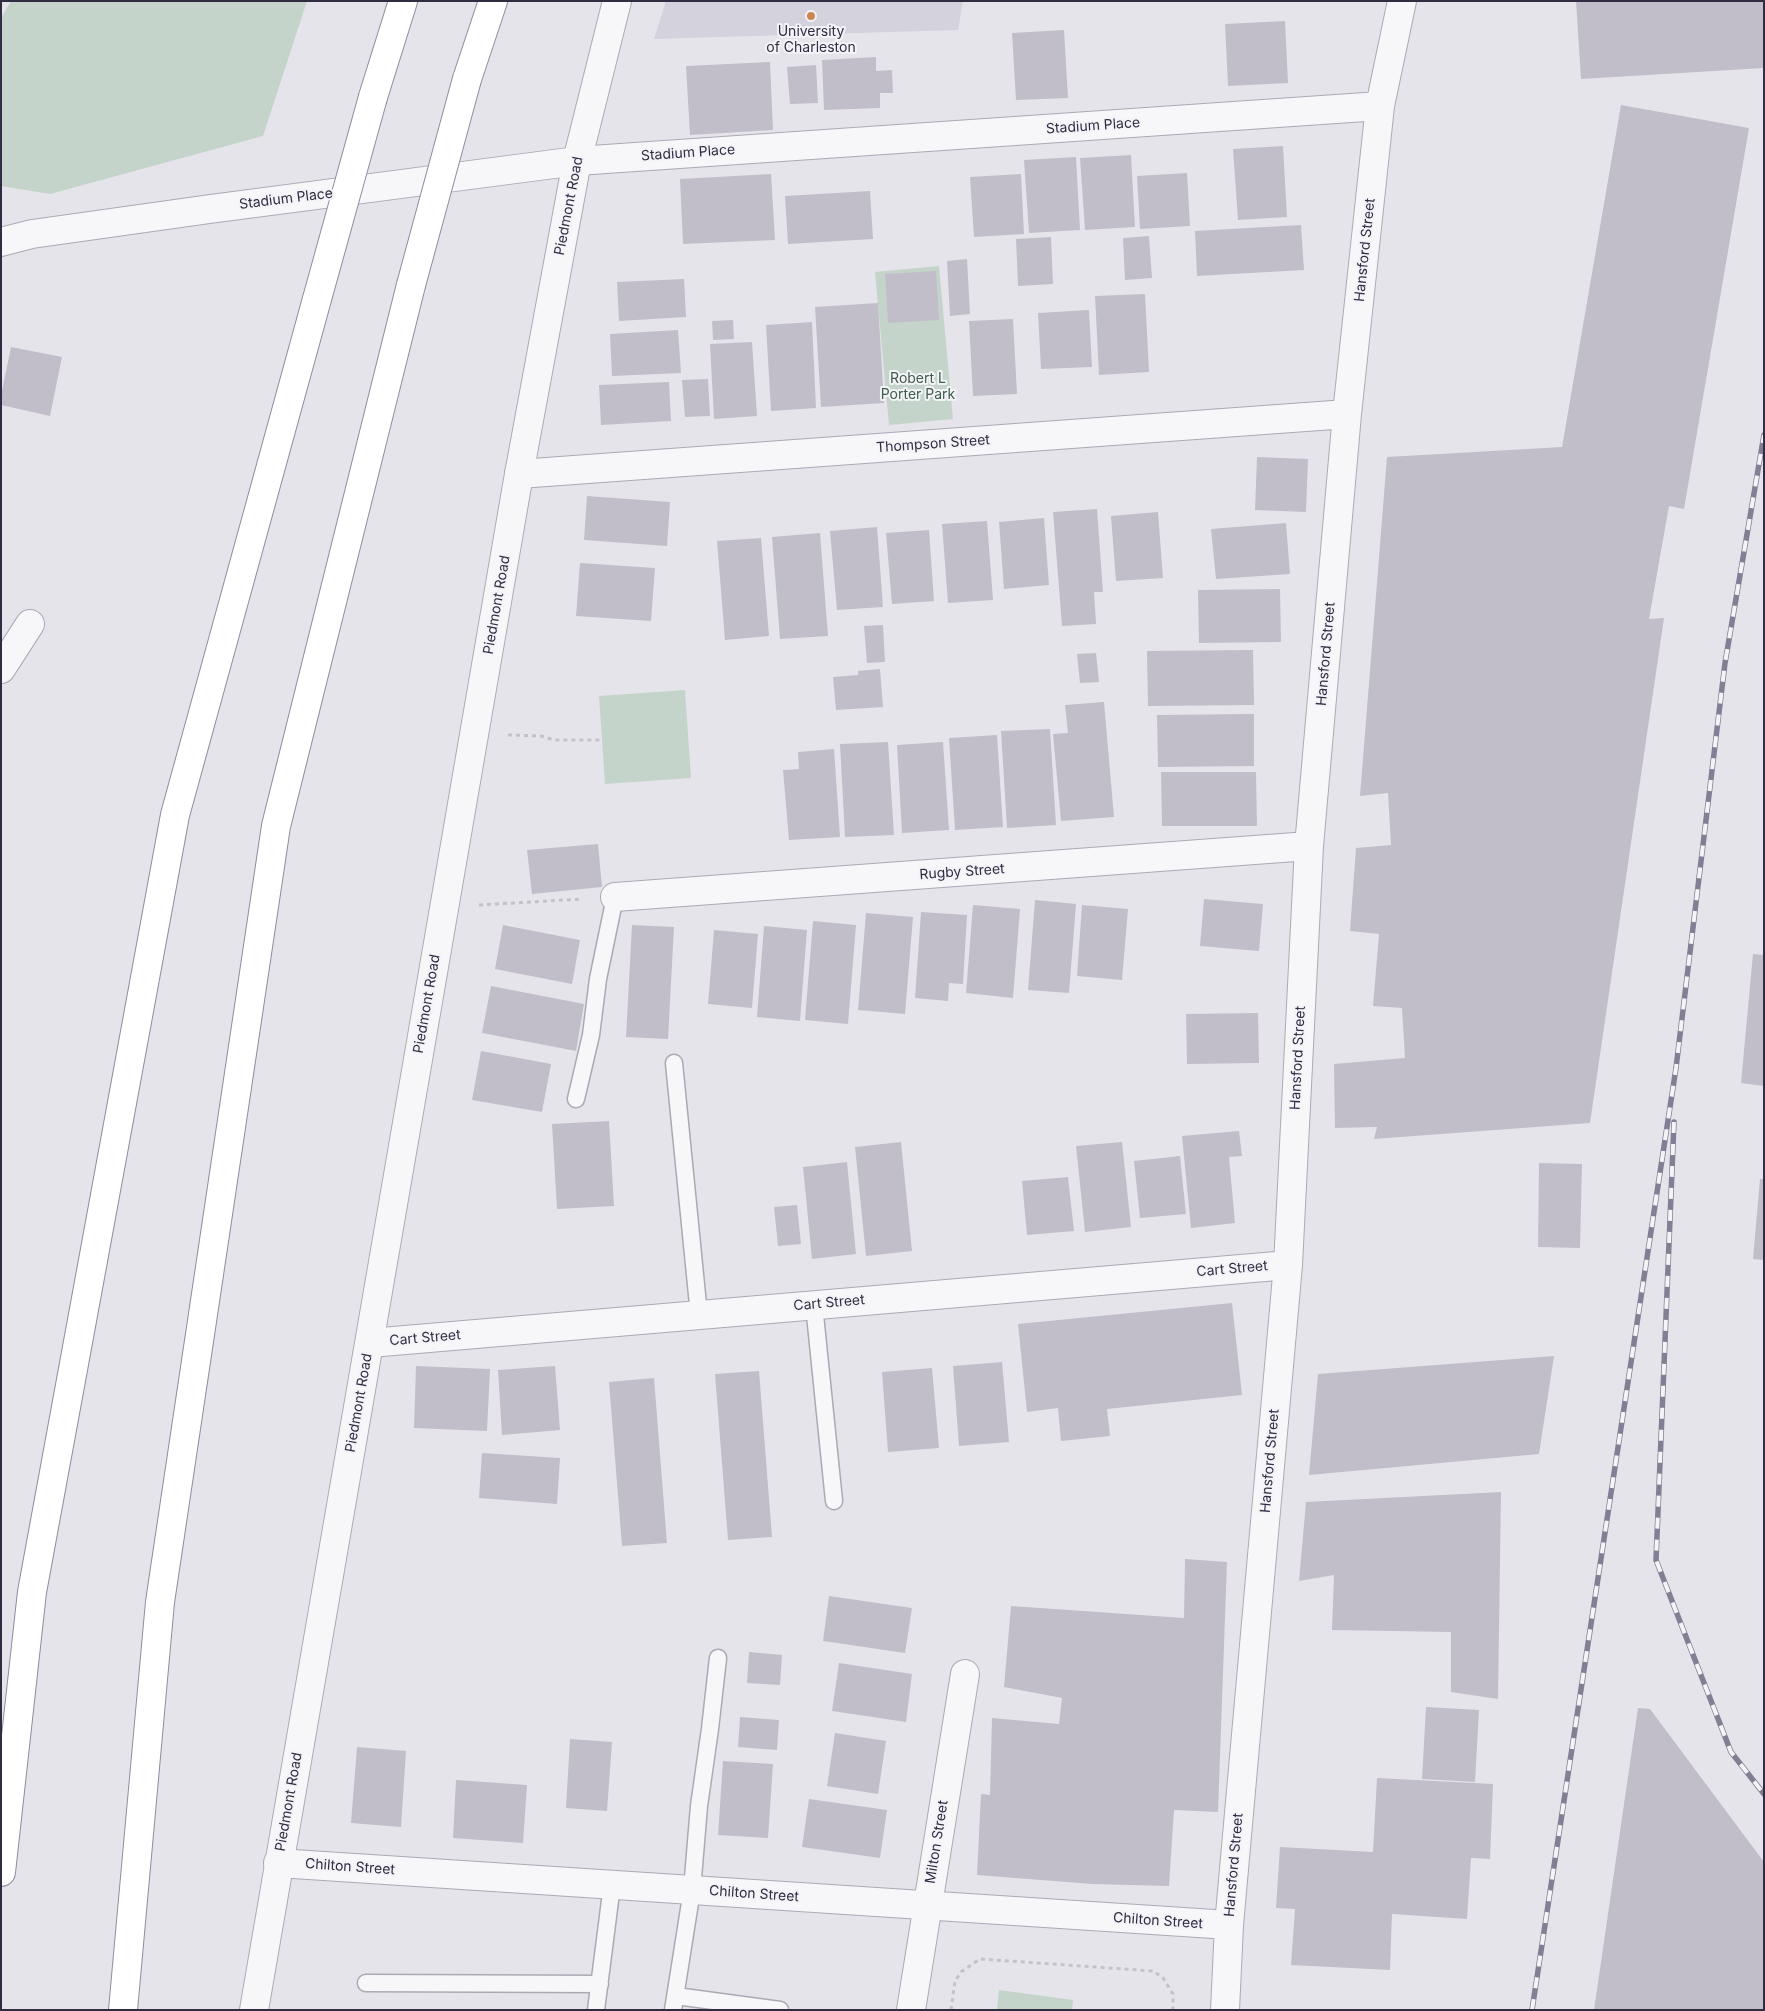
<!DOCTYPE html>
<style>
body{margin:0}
#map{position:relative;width:1765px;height:2011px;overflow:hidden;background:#e5e4eb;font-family:Inter,sans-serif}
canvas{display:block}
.frame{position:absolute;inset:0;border:2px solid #322c42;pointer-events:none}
</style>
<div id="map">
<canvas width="1765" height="2011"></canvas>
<div class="frame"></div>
</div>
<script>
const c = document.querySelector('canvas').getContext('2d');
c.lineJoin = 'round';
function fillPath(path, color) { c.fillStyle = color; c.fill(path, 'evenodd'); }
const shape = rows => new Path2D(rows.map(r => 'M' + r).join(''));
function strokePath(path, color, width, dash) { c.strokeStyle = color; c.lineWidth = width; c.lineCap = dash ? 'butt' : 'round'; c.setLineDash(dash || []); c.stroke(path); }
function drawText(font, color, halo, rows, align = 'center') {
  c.font = font + ' Inter,sans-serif'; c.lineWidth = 4; c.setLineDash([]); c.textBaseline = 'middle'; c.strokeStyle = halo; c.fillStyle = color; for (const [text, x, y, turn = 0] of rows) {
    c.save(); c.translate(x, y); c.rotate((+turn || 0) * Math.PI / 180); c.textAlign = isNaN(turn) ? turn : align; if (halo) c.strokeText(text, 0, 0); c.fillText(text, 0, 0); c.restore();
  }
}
fillPath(shape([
 [666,1,963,1,958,30,654,39]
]), '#d4d2dc');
fillPath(shape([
 [11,1,307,1,263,136,50,194,1,186,1,18],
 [939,266,953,419,889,425,875,272],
 [685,690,691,778,605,784,599,696],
 [999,1990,1073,2000,1072,2010,997,2010]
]), '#c5d4ca');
fillPath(shape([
 [1576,1,1764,1,1764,68,1581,79],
 [1285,21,1288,83,1228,86,1225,24],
 [1064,30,1068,98,1016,100,1012,33],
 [876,57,876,71,892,70,893,93,880,93,880,108,824,110,822,60],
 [770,62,773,130,690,135,686,66],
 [816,65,818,103,790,104,787,67],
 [1621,105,1749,128,1684,509,1669,506,1649,619,1664,618,1590,1123,1374,1139,1377,1127,1335,1128,1334,1064,1405,1058,1402,1008,1373,1006,1379,934,1350,931,1356,848,1391,845,1388,793,1360,796,1387,457,1562,447],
 [1283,146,1287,217,1238,220,1233,149],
 [1131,155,1135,227,1085,230,1080,158],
 [1076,157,1080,230,1029,233,1024,160],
 [1187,173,1190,226,1140,229,1137,176],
 [771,174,775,240,683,244,680,179],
 [1021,174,1024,234,974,237,970,177],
 [870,191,873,239,788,244,785,196],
 [1301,225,1304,270,1197,276,1195,231],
 [1149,236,1152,278,1125,280,1123,238],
 [1051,237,1053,284,1018,286,1016,239],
 [967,259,970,314,950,316,947,261],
 [936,271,939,320,888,323,885,274],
 [684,279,686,317,619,321,617,282],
 [1145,294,1149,372,1099,375,1095,296],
 [878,303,884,403,821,407,815,307],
 [1089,310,1092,367,1041,369,1038,313],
 [1013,319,1017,394,973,396,969,321],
 [733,320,734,339,713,340,712,321],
 [812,322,816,408,771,411,766,325],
 [678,330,681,373,612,376,610,334],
 [752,342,757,416,714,419,710,344],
 [11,347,62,357,50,416,1,405,1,396],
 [708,379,710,416,685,417,682,380],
 [669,382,671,421,601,425,599,385],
 [1257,457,1308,459,1306,512,1255,510],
 [587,496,670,502,667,546,584,540],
 [1097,509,1103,592,1094,592,1096,624,1062,626,1053,512],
 [1158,512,1163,578,1116,581,1111,516],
 [1044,518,1049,585,1004,589,999,522],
 [987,521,993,600,948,603,942,524],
 [1286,523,1290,574,1216,579,1211,529],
 [877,527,883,607,837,610,830,531],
 [929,530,934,601,892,604,886,533],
 [820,533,828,636,780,639,772,537],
 [761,538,769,636,725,640,717,541],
 [580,563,655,568,651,621,576,616],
 [1280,589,1281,642,1199,643,1198,590],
 [883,625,885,662,867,663,864,626],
 [1253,650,1254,705,1148,706,1147,651],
 [1096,653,1099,682,1080,683,1077,654],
 [880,669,883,707,836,710,833,677,858,675,858,671],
 [1104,702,1114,817,1061,821,1053,734,1068,733,1065,705],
 [1254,714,1254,766,1158,767,1157,715],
 [1050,729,1056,825,1007,828,1001,731],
 [997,735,1003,827,955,830,949,738],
 [888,742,894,835,845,837,840,744],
 [943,742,949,830,902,833,897,745],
 [834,749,840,837,789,840,783,770,799,769,798,752],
 [1161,772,1256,772,1257,826,1162,826],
 [598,844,602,887,532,894,527,850],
 [1204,899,1263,904,1259,951,1200,946],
 [1035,900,1076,904,1069,993,1028,990],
 [973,905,1020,909,1013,998,966,993],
 [1082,905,1128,909,1122,980,1077,976],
 [921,912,967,915,963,984,949,983,948,1001,915,998],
 [866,913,913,917,905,1014,858,1010],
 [813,921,856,925,848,1024,805,1020],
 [503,925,580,940,572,984,495,969],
 [632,925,674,927,668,1039,626,1037],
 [764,926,807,930,800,1021,757,1017],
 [714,930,758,934,752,1008,708,1004],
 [1753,954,1764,955,1764,1086,1741,1083],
 [491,986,584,1004,576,1051,482,1033],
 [1258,1013,1259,1063,1187,1064,1186,1014],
 [481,1051,551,1064,542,1112,472,1100],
 [609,1121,614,1206,557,1209,552,1124],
 [1239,1131,1242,1156,1229,1157,1235,1223,1191,1228,1182,1136],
 [901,1142,912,1251,866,1256,855,1147],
 [1122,1142,1131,1227,1085,1232,1076,1146],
 [1180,1156,1186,1214,1140,1218,1134,1161],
 [847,1162,856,1254,812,1259,803,1167],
 [1539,1163,1582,1164,1580,1248,1538,1247],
 [1068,1177,1074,1231,1027,1235,1022,1181],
 [1760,1179,1764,1179,1764,1260,1753,1259],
 [797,1205,801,1244,778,1246,774,1207],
 [1232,1303,1242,1395,1107,1409,1110,1436,1061,1441,1058,1408,1027,1412,1018,1324],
 [1554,1356,1539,1454,1309,1475,1318,1374],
 [1002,1362,1009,1442,959,1446,953,1366],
 [416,1366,490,1369,487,1431,414,1428],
 [555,1366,560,1430,502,1435,498,1370],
 [932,1368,939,1448,888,1452,882,1372],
 [759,1371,772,1537,728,1540,715,1374],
 [654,1378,667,1543,622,1546,609,1382],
 [482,1453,560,1458,557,1504,479,1498],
 [1501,1492,1498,1699,1451,1692,1451,1632,1332,1630,1334,1575,1299,1581,1306,1502],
 [1185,1559,1227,1562,1218,1812,1174,1810,1169,1886,1092,1884,977,1875,981,1794,990,1795,992,1718,1059,1724,1062,1698,1004,1687,1011,1606,1184,1618],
 [829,1596,912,1608,905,1653,823,1641],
 [749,1652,782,1655,780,1685,747,1683],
 [839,1663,912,1674,906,1722,832,1711],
 [1426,1707,1479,1710,1475,1782,1422,1779],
 [1638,1708,1650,1709,1764,1862,1764,2010,1594,2010],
 [740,1717,779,1720,777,1750,738,1747],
 [835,1733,886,1741,878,1794,827,1786],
 [570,1739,612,1742,607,1811,566,1808],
 [357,1747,406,1751,401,1827,351,1823],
 [723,1761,773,1764,768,1838,718,1835],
 [1377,1778,1493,1784,1490,1859,1471,1858,1467,1919,1392,1914,1390,1970,1291,1965,1295,1909,1276,1908,1280,1847,1373,1852],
 [456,1780,527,1785,523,1843,453,1838],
 [809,1799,887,1810,880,1858,802,1847]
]), '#c1beca');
const service = shape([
 [674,1063,699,1315],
 [576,1099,591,1035,598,979,615,897],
 [814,1305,834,1501],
 [366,1983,600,1984],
 [676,1996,780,2010],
 [596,2010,612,1885],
 [673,2010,692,1890,699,1806,710,1729,718,1658]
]);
const minor = shape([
 [1,242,32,234,210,209,577,161,1380,106],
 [519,474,1347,414],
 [1,669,30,624],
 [615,897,1309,846],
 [370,1343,1288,1265],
 [278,1863,1229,1925],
 [911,2010,965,1674],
 [1225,2010,1229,1925,1288,1265,1309,846,1347,414,1380,106,1402,1]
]);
const tertiary = shape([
 [254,2010,519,474,577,161,617,1]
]);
const motorway = shape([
 [467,79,493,1],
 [373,97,403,1],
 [1,1872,32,1592,175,815,317,299],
 [123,2010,160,1602,276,826,411,285]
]);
strokePath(service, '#aca9b5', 19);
strokePath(minor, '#aca9b5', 30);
strokePath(tertiary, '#aca9b5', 30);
strokePath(motorway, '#908ca0', 30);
strokePath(shape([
 [508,735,541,736,554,740,602,740],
 [479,905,582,899],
 [951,2010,955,1981,961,1972,980,1959,1153,1971,1163,1978,1173,1994,1173,2010]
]), '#c4c1c9', 3, [4, 4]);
strokePath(service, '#f7f6f9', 16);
strokePath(minor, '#f7f6f9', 28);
strokePath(tertiary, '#f7f6f9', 28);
strokePath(motorway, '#fff', 28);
const rail = shape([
 [1674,1122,1656,1560,1731,1752,1764,1794],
 [1532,2010,1676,1068,1725,663,1764,435]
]);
strokePath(rail, '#837e93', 5.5);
strokePath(rail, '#f4f3f8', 4, [11]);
const motorwayBridge = shape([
 [411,285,467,79],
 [317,299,373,97]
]);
strokePath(motorwayBridge, '#908ca0', 30, []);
strokePath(motorwayBridge, '#fff', 28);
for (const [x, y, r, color] of [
 [811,16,5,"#c68753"]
]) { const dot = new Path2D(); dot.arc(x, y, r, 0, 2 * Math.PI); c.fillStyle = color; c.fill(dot); strokePath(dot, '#f4f3f8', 2); }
drawText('14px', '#322c42', '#f4f3f8', [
 ["University",811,32],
 ["of Charleston",811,48]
]);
drawText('14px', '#322c42', '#f4f3f8', [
 ["Stadium Place",1093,126,-4],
 ["Stadium Place",688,153,-4],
 ["Stadium Place",286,199,-7],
 ["Piedmont Road",569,206,-79],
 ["Hansford Street",1365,250,-84],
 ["Thompson Street",933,444,-4],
 ["Piedmont Road",497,605,-80],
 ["Hansford Street",1326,654,-85],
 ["Rugby Street",962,872,-4],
 ["Piedmont Road",427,1004,-80],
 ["Hansford Street",1298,1058,-87],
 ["Cart Street",1232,1269,-5],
 ["Cart Street",829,1303,-5],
 ["Cart Street",425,1338,-5],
 ["Piedmont Road",359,1403,-80],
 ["Hansford Street",1270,1461,-85],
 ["Piedmont Road",289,1802,-80],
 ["Milton Street",937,1842,-81],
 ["Hansford Street",1234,1865,-85],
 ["Chilton Street",350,1867,4],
 ["Chilton Street",754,1894,4],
 ["Chilton Street",1158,1921,4]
]);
drawText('14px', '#3b5d49', '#f4f3f8', [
 ["Robert L",918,379],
 ["Porter Park",918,395]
]);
</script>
